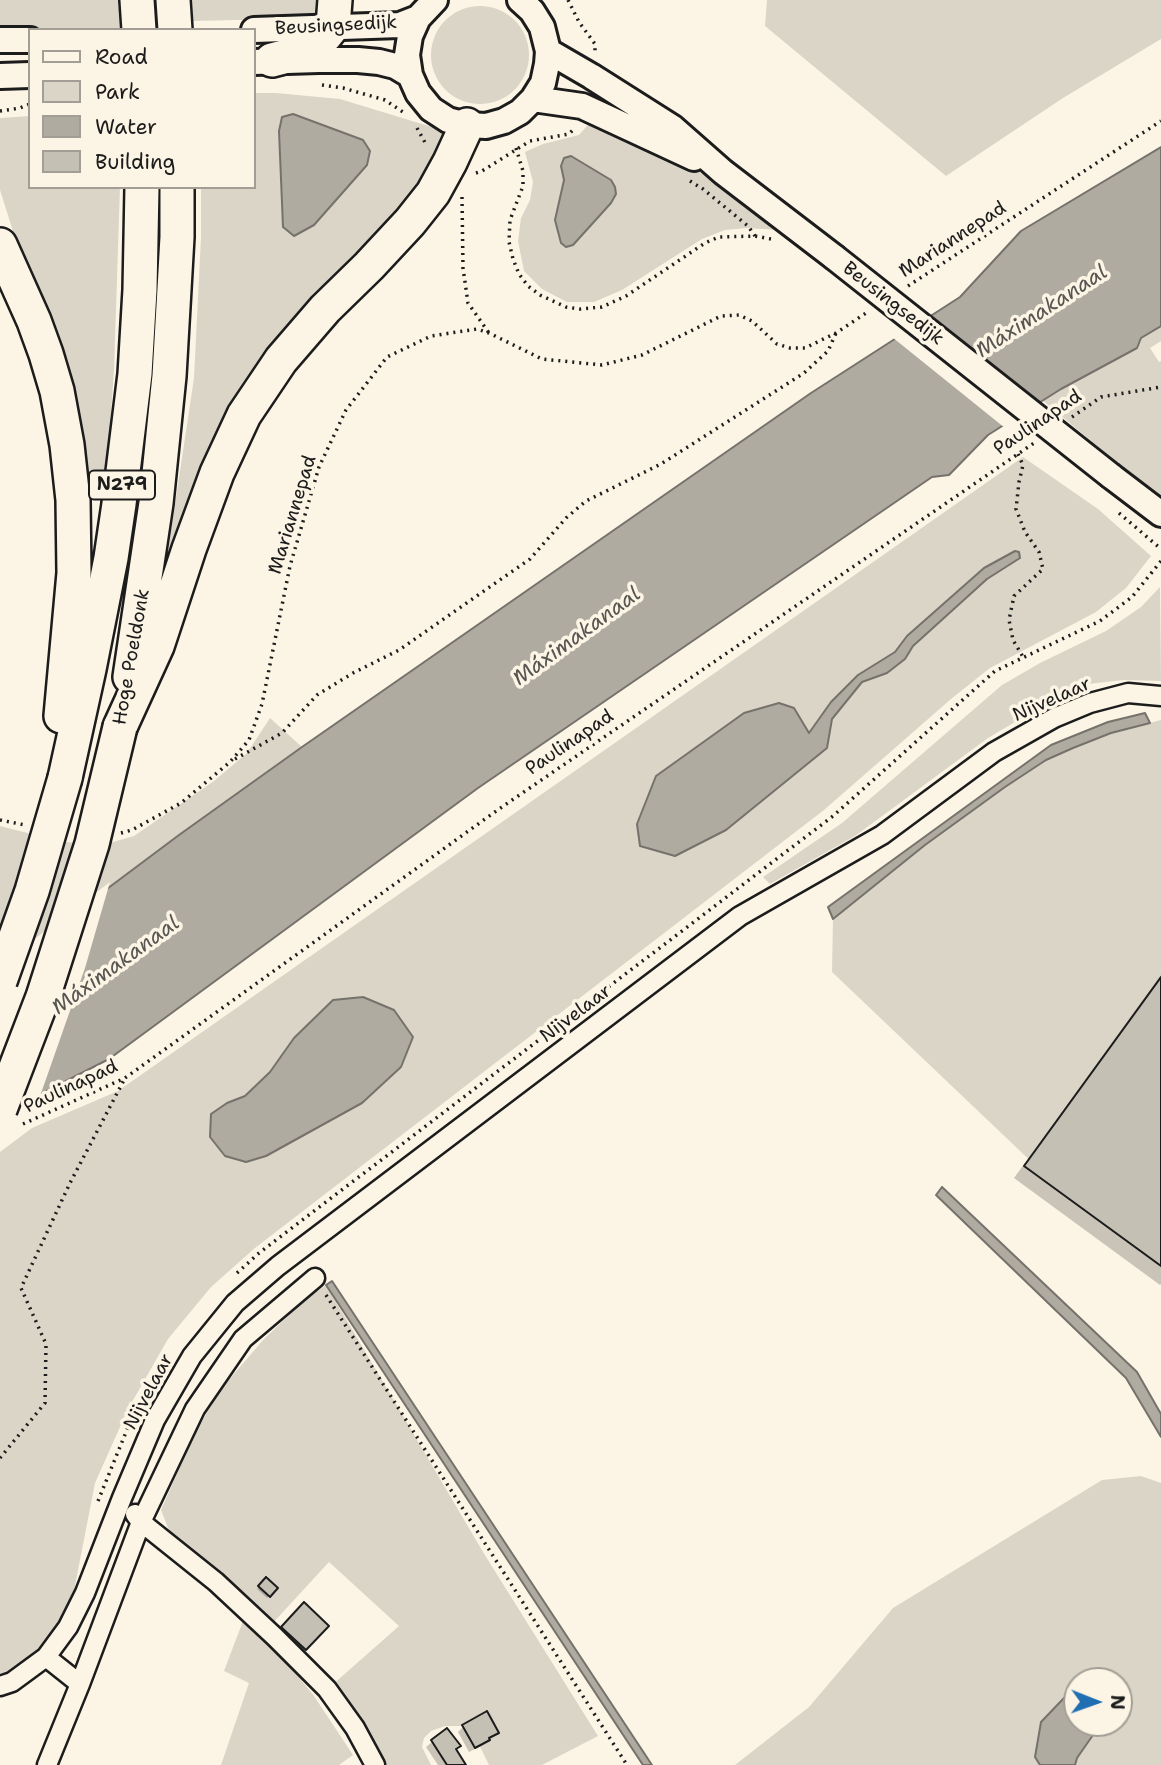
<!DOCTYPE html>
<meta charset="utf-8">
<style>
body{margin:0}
#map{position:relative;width:1161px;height:1765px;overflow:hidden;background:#fcf5e5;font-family:"Shantell Sans",sans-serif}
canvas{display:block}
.legend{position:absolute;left:28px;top:28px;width:228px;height:161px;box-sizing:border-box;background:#fcf5e5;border:2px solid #a29e95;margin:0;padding:9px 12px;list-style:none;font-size:21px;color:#1c1c1c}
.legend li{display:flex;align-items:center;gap:14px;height:35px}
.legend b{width:35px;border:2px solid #a29e95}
.north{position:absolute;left:1063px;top:1667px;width:70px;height:70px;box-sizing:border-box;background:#fcf5e5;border:2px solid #a29e95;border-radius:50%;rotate:91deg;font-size:19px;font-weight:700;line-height:28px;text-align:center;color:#1c1c1c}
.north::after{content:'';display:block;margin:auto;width:24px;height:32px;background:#1f6fb2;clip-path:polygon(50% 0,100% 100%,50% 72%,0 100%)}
</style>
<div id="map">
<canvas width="1161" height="1765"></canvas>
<ul class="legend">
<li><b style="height:9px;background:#fcf5e5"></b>Road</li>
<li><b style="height:19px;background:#dbd5c8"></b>Park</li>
<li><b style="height:19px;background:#b0aba1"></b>Water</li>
<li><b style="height:19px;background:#c4c0b3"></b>Building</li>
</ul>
<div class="north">N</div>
</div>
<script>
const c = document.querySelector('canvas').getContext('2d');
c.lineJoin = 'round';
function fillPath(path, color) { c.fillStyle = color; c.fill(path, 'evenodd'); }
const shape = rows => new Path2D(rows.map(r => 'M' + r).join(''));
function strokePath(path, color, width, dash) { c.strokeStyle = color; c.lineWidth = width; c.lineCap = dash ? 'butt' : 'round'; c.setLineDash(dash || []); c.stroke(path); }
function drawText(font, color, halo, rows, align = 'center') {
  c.font = font + ' "Shantell Sans",sans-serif'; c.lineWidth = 7; c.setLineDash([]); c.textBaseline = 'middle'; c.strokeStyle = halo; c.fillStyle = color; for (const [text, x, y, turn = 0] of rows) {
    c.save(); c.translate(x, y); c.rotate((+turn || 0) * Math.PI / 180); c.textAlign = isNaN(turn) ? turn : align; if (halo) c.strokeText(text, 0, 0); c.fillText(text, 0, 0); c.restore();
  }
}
fillPath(shape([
 [0,0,120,0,120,28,0,30],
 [192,0,327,0,323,18,193,21],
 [767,0,1161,0,1161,39,1063,98,946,176,765,26],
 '431 55a49 49 0 1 1 98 0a49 49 0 1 1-98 0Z',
 [254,93,276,93,340,99,458,135,441,169,277,352,162,591,194,378,201,237,201,187,254,187],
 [293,114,363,140,370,151,367,165,314,225,294,236,283,227,279,131,282,117],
 [30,116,30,187,120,187,114,370,105,499,91,498,71,386,17,244,0,190,0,118],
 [594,118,689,165,713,181,779,230,747,228,725,230,702,239,622,290,594,302,567,302,542,289,524,271,518,241,521,218,530,200,533,182,525,152,543,144,579,135],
 [1161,326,1161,341,1150,348,1159,362,1161,361,1161,499,1042,400],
 [1023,457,1098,509,1151,556,1126,588,1096,612,990,668,951,699,824,810,255,1248,211,1287,168,1339,128,1409,95,1483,72,1601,57,1630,38,1652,6,1674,0,1676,0,1152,32,1128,118,1091],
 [1020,558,987,579,913,646,905,659,887,673,862,682,832,719,827,748,744,714,779,703,794,708,809,734,858,675,895,652,907,636,984,568],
 [294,1038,246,1162,227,1103,245,1096,270,1072],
 [1160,587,1161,681,1124,680,1088,684,1047,703,988,738,855,836,770,884,763,877,842,823,1002,685,1040,663,1106,631,1141,607],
 [270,718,302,747,179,835,0,969,0,826,59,841,83,844,106,844,134,836,214,781,247,753],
 [1161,720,1161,1048,1039,1169,832,972,833,919,925,845,1005,787,1046,760,1073,748,1111,733],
 [326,1285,483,1552,598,1736,542,1765,489,1765,470,1726,445,1726,431,1731,424,1738,422,1747,431,1765,380,1765,331,1686,399,1626,329,1562,271,1625,187,1551,168,1528,161,1510,196,1431,221,1389,264,1339,306,1299],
 [1141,1476,1161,1483,1161,1765,1075,1765,1077,1758,1093,1735,1105,1727,1106,1723,1119,1723,1119,1681,1077,1681,1077,1694,1064,1698,1035,1757,1040,1765,735,1765,809,1707,893,1608,1102,1480],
 [243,1621,280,1654,314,1696,353,1755,339,1765,221,1765,249,1683,224,1671]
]), '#dbd5c8');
const water = shape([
 [293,114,363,140,370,151,367,165,314,225,294,236,283,227,279,131,282,117,293,114],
 [1161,147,1161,326,1141,338,1137,348,1061,389,988,435,949,475,932,477,478,788,109,1059,29,1100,0,969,179,835,302,747,811,393,960,297,1021,231,1161,147],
 [571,156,611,180,615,187,616,194,611,203,573,245,566,247,561,243,555,220,564,180,561,166,564,158,571,156],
 [1015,551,1019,552,1020,558,987,579,913,646,905,659,887,673,862,682,832,719,827,748,726,830,675,856,640,846,637,824,656,776,744,713,779,703,794,708,809,733,831,702,858,675,895,652,907,636,984,568,1015,551],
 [1145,713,1150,723,1111,733,1073,748,1046,760,1005,787,925,845,833,919,828,907,1051,745,1108,722,1145,713],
 [363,997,394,1010,413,1037,401,1067,362,1103,266,1156,246,1162,225,1156,210,1137,211,1114,227,1103,245,1096,270,1072,294,1038,333,1000,363,997],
 [942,1187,1137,1372,1161,1414,1161,1437,1126,1378,936,1195,942,1187],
 [332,1281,652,1765,643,1765,326,1285,332,1281],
 [1077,1694,1077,1723,1106,1723,1105,1727,1093,1735,1077,1758,1075,1765,1040,1765,1035,1757,1041,1722,1064,1698,1077,1694]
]);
fillPath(water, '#b0aba1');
strokePath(water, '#75726c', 2);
fillPath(shape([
 [928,314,1042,404,1005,428,892,337],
 [110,882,85,968,39,1099,0,1123,0,965]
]), '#fcf5e5');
fillPath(shape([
 [1161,975,1161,1284,1160,1285,1014,1178],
 [266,1580,275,1589,267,1598,257,1589],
 [304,1605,326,1626,300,1654,277,1634],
 [463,1727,496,1732,483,1745,469,1752,458,1732],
 [447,1730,455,1750,464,1765,438,1765,426,1747]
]), '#0003');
const building = shape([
 [1161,977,1161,1266,1024,1166,1161,977],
 [266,1577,278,1588,270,1597,258,1586,266,1577],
 [304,1602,329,1626,306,1650,281,1627,304,1602],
 [487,1711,499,1733,489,1738,490,1740,475,1748,462,1725,487,1711],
 [447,1728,461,1746,456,1749,466,1765,447,1765,431,1740,447,1728]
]);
fillPath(building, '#c4c0b3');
strokePath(building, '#1c1c1c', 2);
const street = shape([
 [135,1514,141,1522,216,1582,275,1637,327,1689,355,1728,375,1765],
 [46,1657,80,1684],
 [0,1686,12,1682,46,1657,68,1627,85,1593,122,1498,155,1420,192,1356,235,1303,278,1266,740,916,882,835,994,752,1054,718,1090,703,1128,693,1161,696],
 [47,1765,80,1684,141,1522,195,1409,243,1339,315,1278]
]);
const secondary = shape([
 [435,0,418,18,410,36,407,55,410,75,418,93,431,109,448,120,467,125,486,126,504,121,520,112,533,99,543,83,547,64,548,51,542,27,532,11,520,0],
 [254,30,400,25,418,18],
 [0,40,30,40],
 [548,51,591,76,673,128,723,172,834,257],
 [254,62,319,60,358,60,379,62,395,66,410,75],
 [0,76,30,75],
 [533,99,582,106,694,158],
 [1111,476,1161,514]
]);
const highway = shape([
 [137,0,139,30],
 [173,0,175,30],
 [272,60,295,54,315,44,325,36,333,26,335,0],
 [0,245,34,321,46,354,57,391,67,445,73,500,74,573,61,716],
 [130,677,156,503,169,376,177,237,177,187],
 [120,727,157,646,189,549,217,473,244,415,281,360,325,309,369,266,410,222,433,193,450,162,467,125],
 [65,778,89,669,111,558,119,504,135,374,140,290,142,187]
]);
strokePath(street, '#1c1c1c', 23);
strokePath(secondary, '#1c1c1c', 30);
strokePath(highway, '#1c1c1c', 38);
strokePath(shape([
 [568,0,579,22,595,44,595,53],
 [322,85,343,88,385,100,403,112],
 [0,111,20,108,30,104],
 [417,128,427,146],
 [516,148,523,171,523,186,510,220,509,242,513,259,519,274,528,286,540,295,566,307,580,309,602,307,626,296,705,243,719,237,755,236,771,239],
 [476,173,482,171,530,141,569,134,575,128],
 [690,181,703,189,748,226,755,236],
 [462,197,463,268,468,303,489,333],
 [908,286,1161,121],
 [1072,417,1101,397,1161,387],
 [1018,454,1023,465,1019,482,1016,509,1025,532,1039,552,1043,569,1014,596,1009,620,1013,640,1023,657],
 [1119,513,1161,549],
 [235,759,282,733,317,695,353,673,399,650,530,559,566,518,586,501,661,464,804,373,828,351,836,333],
 [0,820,25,825],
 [121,833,132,830,181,803,230,762,249,740,262,704,290,566,319,467,346,410,387,357,431,336,477,329,489,333,542,359,602,365,642,355,721,316,739,315,752,321,777,344,790,348,805,348,836,333,869,311],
 [23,1124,125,1078,499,809,1034,443],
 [237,1273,259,1253,833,816,995,671,1100,621,1132,597,1161,561],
 [326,1295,627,1765],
 [0,1458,45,1403,46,1344,21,1288,70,1183,124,1080],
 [98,1501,135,1410,167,1357]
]), '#1c1c1c', 3.5, [2, 5]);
strokePath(street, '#fcf5e5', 18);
strokePath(secondary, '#fcf5e5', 24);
strokePath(highway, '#fcf5e5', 33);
const secondaryBridge = shape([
 [834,257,1111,476]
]);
const highwayBridge = shape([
 [0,981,32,891,65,778],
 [0,1109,43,997,92,844,120,727]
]);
strokePath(secondaryBridge, '#1c1c1c', 30, []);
strokePath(highwayBridge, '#1c1c1c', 38, []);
strokePath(secondaryBridge, '#fcf5e5', 24);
strokePath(highwayBridge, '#fcf5e5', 33);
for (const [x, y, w] of [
 [122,485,66]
]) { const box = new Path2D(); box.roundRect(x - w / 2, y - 14.5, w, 29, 5); c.fillStyle = '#fcf5e5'; c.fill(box); strokePath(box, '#1c1c1c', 2); }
drawText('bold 18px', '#1c1c1c', null, [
 ["N279",122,485]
]);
drawText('19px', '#1c1c1c', '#fcf5e5', [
 ["Beusingsedijk",336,26,-3],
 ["Mariannepad",953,240,-33],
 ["Beusingsedijk",893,304,38],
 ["Paulinapad",1038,423,-34],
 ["Mariannepad",293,515,-73],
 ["Hoge Poeldonk",132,657,-80],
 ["Nijvelaar",1052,700,-24],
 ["Paulinapad",570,743,-34],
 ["Nijvelaar",576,1014,-37],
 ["Paulinapad",71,1087,-25],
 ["Nijvelaar",149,1392,-62]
]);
drawText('italic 21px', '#575551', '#fcf5e5', [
 ["Máximakanaal",1042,312,-33],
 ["Máximakanaal",577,637,-36],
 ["Máximakanaal",116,966,-36]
]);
</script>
